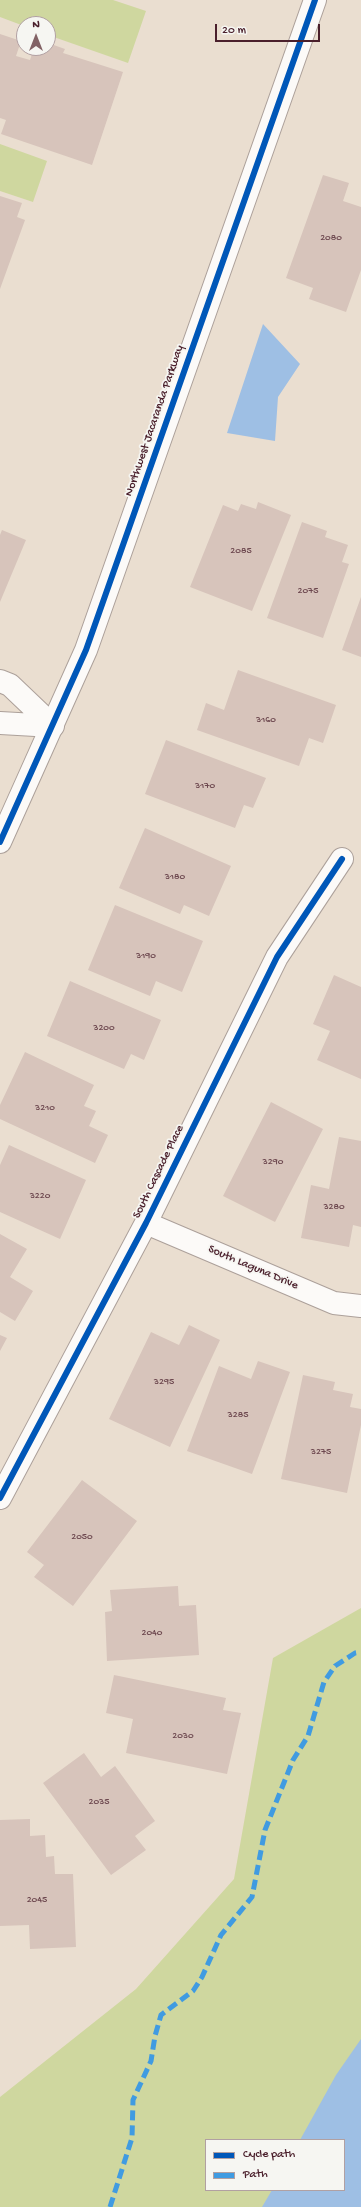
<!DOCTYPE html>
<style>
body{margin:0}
#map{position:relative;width:361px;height:2207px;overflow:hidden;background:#eaded0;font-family:"Gochi Hand",sans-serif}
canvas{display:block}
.legend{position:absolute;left:205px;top:2139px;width:140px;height:52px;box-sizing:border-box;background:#f6f6f2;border:1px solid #b1a0a2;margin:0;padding:5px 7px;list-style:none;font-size:12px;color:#4a1f2b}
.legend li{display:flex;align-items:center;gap:8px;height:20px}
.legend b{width:20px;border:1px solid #b1a0a2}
.north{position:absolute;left:16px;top:16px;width:40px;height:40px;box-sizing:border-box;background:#f6f6f2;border:1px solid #b1a0a2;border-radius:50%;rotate:0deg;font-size:11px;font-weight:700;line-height:16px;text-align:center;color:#4a1f2b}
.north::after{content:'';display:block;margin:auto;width:14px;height:18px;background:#826265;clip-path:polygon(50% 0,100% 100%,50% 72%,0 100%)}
.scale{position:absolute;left:215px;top:24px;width:105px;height:18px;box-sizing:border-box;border:2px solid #4a1f2b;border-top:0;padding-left:5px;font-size:12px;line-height:14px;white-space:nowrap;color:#4a1f2b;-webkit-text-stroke:3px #f6f6f2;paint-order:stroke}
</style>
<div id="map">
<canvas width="361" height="2207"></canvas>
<ul class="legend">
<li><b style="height:5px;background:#0057b8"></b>Cycle path</li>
<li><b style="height:5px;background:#409be1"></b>Path</li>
</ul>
<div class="north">N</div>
<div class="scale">20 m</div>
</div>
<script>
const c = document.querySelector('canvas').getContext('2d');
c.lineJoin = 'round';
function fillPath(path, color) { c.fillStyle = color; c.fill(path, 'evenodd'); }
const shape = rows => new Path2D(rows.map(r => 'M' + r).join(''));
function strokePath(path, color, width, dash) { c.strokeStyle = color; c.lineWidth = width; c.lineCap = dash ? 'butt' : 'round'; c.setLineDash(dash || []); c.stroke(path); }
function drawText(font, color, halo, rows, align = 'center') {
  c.font = font + ' "Gochi Hand",sans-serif'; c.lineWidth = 3.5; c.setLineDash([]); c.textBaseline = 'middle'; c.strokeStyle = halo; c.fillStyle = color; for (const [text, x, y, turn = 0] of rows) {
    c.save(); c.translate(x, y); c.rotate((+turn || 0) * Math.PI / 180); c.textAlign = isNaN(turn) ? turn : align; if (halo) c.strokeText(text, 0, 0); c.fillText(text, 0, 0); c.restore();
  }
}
fillPath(shape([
 [0,0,113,0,146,11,128,63,48,35,48,24,24,24,24,26,0,17],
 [0,144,47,161,33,202,0,191],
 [361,1608,361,2207,0,2207,0,2097,136,1989,234,1879,273,1658],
 [206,2140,344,2140,344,2190,206,2190]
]), '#cfd79f');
fillPath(shape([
 [263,324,300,364,278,397,275,441,227,433],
 [361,2039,361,2207,262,2207,272,2190,344,2190,344,2140,300,2140,336,2075]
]), '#9ebfe4');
fillPath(shape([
 [0,34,21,41,16,56,30,60,34,48,48,48,48,43,65,49,63,53,123,72,92,165,1,134,6,120,0,118],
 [323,175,349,183,343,201,361,207,361,270,346,312,309,299,313,288,286,278],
 [0,196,22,203,17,217,25,220,0,289],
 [258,502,291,515,252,611,190,587,223,505,238,511,241,504,256,509],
 [302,522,327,531,325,537,348,545,342,562,349,564,323,638,267,618],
 [2,530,26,540,0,602,0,535],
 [361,597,361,657,342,650],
 [238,670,336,705,323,743,309,738,299,766,197,730,206,703,224,710],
 [166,740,266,778,253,808,244,805,235,828,145,794],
 [145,828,231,866,209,916,184,905,180,914,119,888],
 [115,905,203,941,182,992,156,981,150,996,88,970],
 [334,975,361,987,361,1079,317,1060,330,1031,313,1024],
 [70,981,161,1020,144,1060,131,1054,124,1069,47,1036],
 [25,1052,94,1085,84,1106,96,1111,89,1126,108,1135,95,1163,0,1119,0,1105],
 [271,1102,323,1129,275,1222,223,1196],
 [339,1137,361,1141,361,1227,353,1225,349,1247,301,1238,311,1185,329,1189],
 [9,1145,86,1180,60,1239,0,1212,0,1165],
 [0,1234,27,1249,10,1277,33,1291,15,1321,0,1312],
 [189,1325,220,1340,170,1447,109,1419,151,1332,179,1345],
 [0,1335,7,1338,0,1351],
 [258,1361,290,1372,252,1474,187,1451,219,1366,251,1379],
 [303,1375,335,1382,333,1390,353,1394,350,1407,361,1409,361,1425,347,1493,281,1479],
 [82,1480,137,1521,73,1606,34,1577,44,1565,27,1552],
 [178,1586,179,1606,196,1605,199,1655,107,1661,105,1612,112,1611,110,1590],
 [114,1675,226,1698,223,1710,241,1713,227,1774,126,1753,133,1719,106,1713],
 [84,1753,101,1777,115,1766,155,1821,135,1836,146,1850,111,1875,43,1783],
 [30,1819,30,1836,45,1835,46,1857,54,1856,55,1874,73,1874,76,1947,30,1949,29,1925,0,1926,0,1820]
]), '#d7c4bb');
const minor = shape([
 [0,681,10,685,53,726],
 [0,723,53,726],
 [146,1223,334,1303,361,1306],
 [0,1498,146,1223,277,957,342,859]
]);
const tertiary = shape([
 [0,842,86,650,315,0]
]);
strokePath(minor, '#aca09a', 24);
strokePath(tertiary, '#aca09a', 24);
strokePath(minor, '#fcfaf8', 22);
strokePath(tertiary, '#fcfaf8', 22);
strokePath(shape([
 [110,2207,132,2138,133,2100,151,2061,155,2036,161,2015,193,1991,202,1977,221,1935,252,1897,265,1830,293,1760,308,1736,324,1682,335,1666,355,1653,361,1652]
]), '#409be1', 5, [10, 5]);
strokePath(shape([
 [0,842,86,650,315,0],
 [0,1498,146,1223,277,957,342,859]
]), '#0057b8', 6);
drawText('10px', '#6d484f', null, [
 ["2080",331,238],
 ["2085",241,551],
 ["2075",308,591],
 ["3160",266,720],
 ["3170",205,786],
 ["3180",175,877],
 ["3190",146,956],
 ["3200",104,1028],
 ["3210",45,1108],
 ["3290",273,1162],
 ["3220",40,1196],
 ["3280",334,1207],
 ["3295",164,1382],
 ["3285",238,1415],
 ["3275",321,1452],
 ["2050",82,1537],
 ["2040",152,1633],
 ["2030",183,1736],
 ["2035",99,1802],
 ["2045",37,1900]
]);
drawText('12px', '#4a1f2b', '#f6f6f2', [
 ["Northwest Jacaranda Parkway",155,421,-71],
 ["South Cascade Place",159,1172,-64],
 ["South Laguna Drive",253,1268,23]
]);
</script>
